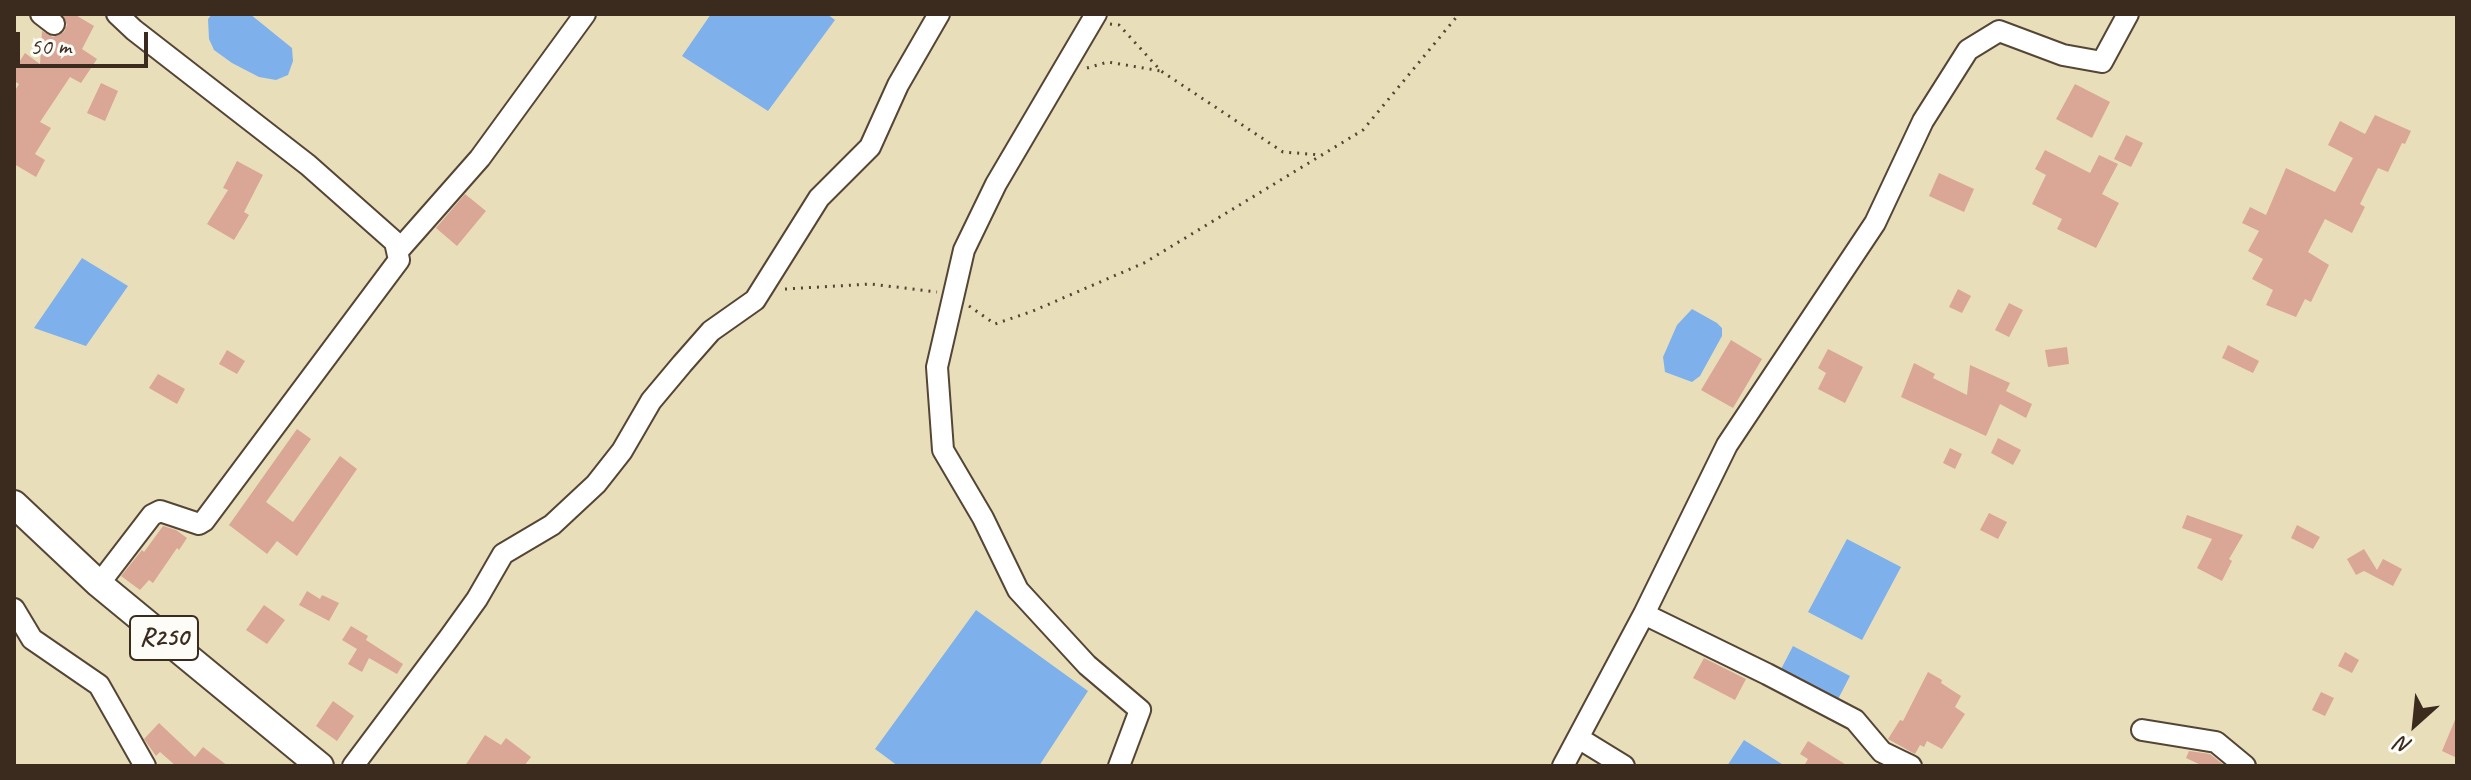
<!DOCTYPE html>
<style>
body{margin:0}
#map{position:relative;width:2471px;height:780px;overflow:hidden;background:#e9deba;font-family:Caveat,sans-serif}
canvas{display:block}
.frame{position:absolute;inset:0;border:16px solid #3b2a1e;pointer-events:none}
.north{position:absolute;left:2375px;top:684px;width:80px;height:80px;-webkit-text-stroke:6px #fdfcf7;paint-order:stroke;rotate:207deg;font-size:22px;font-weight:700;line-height:32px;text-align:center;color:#3b2a1e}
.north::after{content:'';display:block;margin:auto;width:28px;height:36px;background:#3b2a1e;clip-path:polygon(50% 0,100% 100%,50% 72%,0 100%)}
.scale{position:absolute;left:16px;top:32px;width:132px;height:36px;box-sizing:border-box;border:4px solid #3b2a1e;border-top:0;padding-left:10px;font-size:24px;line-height:28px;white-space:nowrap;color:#3b2a1e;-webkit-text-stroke:6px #fdfcf7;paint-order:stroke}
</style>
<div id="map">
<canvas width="2471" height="780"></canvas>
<div class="frame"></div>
<div class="north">N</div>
<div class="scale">50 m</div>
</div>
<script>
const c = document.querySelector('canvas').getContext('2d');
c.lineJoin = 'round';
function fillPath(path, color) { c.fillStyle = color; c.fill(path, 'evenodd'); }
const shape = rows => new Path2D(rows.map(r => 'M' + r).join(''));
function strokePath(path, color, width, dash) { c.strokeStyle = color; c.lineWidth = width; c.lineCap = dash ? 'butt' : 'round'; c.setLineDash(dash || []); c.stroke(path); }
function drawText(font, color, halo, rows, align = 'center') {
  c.font = font + ' Caveat,sans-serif'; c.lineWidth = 7; c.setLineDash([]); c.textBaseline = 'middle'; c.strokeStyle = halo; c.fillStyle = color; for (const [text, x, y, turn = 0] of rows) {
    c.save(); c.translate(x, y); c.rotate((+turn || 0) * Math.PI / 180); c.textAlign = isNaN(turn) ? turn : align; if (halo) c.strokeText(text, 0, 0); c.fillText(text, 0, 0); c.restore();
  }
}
fillPath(shape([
 [212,14,250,14,292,48,293,61,288,75,276,80,259,77,232,63,214,50,209,39,208,19],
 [711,14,827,14,835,20,768,111,682,56],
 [82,258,128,286,86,346,34,328],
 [1692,309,1717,323,1722,328,1722,336,1700,376,1692,382,1665,372,1663,357,1677,325],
 [1847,539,1901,567,1862,640,1808,612],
 [976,610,1088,691,1039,766,898,766,875,749],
 [1793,646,1850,676,1836,703,1779,673],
 [1744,740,1785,766,1727,766]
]), '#7eb1eb');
fillPath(shape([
 [62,14,74,14,94,26,82,49,97,59,81,83,70,77,40,122,51,128,35,154,45,160,36,177,14,164,14,92,19,84,14,81,14,70,25,53,40,64,42,31,53,37,64,32,67,25],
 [101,83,118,91,105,121,87,113],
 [2075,84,2110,102,2092,138,2056,119],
 [2375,115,2411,131,2405,144,2402,143,2388,172,2378,168,2360,204,2365,207,2352,233,2325,219,2308,252,2329,265,2311,302,2305,299,2296,317,2266,305,2273,290,2252,279,2263,259,2248,251,2259,231,2242,223,2250,207,2266,215,2286,168,2335,192,2353,158,2328,145,2340,121,2365,134],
 [2126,135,2143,143,2131,167,2114,159],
 [2045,150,2090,173,2099,155,2118,164,2102,194,2119,203,2096,248,2057,229,2062,219,2032,204,2046,175,2035,169],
 [237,161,263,175,244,212,249,215,234,240,207,224,228,190,223,188],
 [1939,173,1974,189,1964,212,1929,196],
 [465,194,486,211,457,246,436,228],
 [1958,289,1971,296,1962,313,1949,307],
 [2009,303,2023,310,2009,337,1995,330],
 [1731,340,1762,359,1733,408,1701,390],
 [2228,345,2259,361,2253,373,2222,358],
 [2067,347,2069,364,2048,367,2045,350],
 [1828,349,1863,367,1845,403,1818,389,1826,373,1818,368],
 [227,350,245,361,237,374,219,364],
 [1914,363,1935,374,1933,378,1967,395,1970,365,2010,383,2006,391,2032,404,2026,418,2000,404,1986,436,1901,397],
 [158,374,185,389,177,404,149,388],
 [297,429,311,439,266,502,293,522,340,456,357,469,297,556,277,541,267,554,229,525],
 [1998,438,2021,450,2013,465,1991,453],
 [1950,448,1962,454,1955,469,1943,463],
 [1989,513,2007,522,1998,539,1980,530],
 [2187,515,2243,535,2229,559,2232,561,2222,581,2197,568,2212,539,2182,528],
 [2297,525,2320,537,2313,549,2291,538],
 [163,526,176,530,187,538,179,550,177,548,153,583,149,580,140,590,121,576,142,550,144,552],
 [2364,549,2377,570,2383,559,2402,569,2393,586,2364,571,2356,575,2347,559],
 [307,591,320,599,322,595,339,603,329,621,299,605],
 [264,605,285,620,267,644,246,630],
 [351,626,368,636,366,640,403,664,397,674,369,658,362,672,348,664,357,649,342,640],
 [2345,652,2359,660,2352,673,2338,666],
 [1704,658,1746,679,1735,700,1693,678],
 [1928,672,1942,680,1941,683,1961,696,1955,707,1965,714,1942,749,1927,741,1924,747,1920,745,1915,754,1888,739,1900,720,1903,721],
 [2321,692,2334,698,2325,716,2312,710],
 [333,701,354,716,337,741,316,726],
 [2457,715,2457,758,2442,751],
 [159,723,195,757,203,747,228,766,176,766,160,752,156,756,144,739],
 [485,735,501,745,506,738,531,757,524,766,465,766],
 [1808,741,1848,766,1804,766,1808,759,1800,754],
 [2189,751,2210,754,2225,766,2203,766,2186,758]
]), '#daa696');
const minor = shape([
 [41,14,54,24],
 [1096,14,996,184,964,250,937,367,943,450,983,518,1018,590,1087,665,1140,710,1119,766],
 [398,251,480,158,585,14],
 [99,584,152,515,160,511,199,524,204,521,399,260,395,242,308,165,134,30,117,14],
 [14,609,32,639,99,685,145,766],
 [1644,614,1767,674,1855,720,1882,752,1911,766],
 [2142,730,2216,742,2245,766],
 [1580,739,1624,766],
 [353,766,449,638,477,599,503,554,552,525,596,484,622,451,651,401,682,364,711,331,755,300,819,198,870,147,898,85,939,14],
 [1563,766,1644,614,1727,445,1875,223,1923,121,1968,50,1999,31,2063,55,2102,62,2128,14]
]);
const major = shape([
 [14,504,99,584,320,766]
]);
strokePath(minor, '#554535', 24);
strokePath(major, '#554535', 30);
strokePath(shape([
 [1110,24,1119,25,1161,71,1283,152,1321,155],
 [1087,68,1108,62,1161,71],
 [785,289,871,284,937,292],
 [969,306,995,324,1033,311,1144,263,1363,130,1459,14]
]), '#554535', 3, [2, 6]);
strokePath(minor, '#fff', 20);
strokePath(major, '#fff', 26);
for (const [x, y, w] of [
 [164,638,68]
]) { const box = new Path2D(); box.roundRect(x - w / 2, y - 22, w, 44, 6); c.fillStyle = '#fdfcf7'; c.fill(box); strokePath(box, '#3b2a1e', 2); }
drawText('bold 26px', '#3b2a1e', null, [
 ["R250",164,638]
]);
</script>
